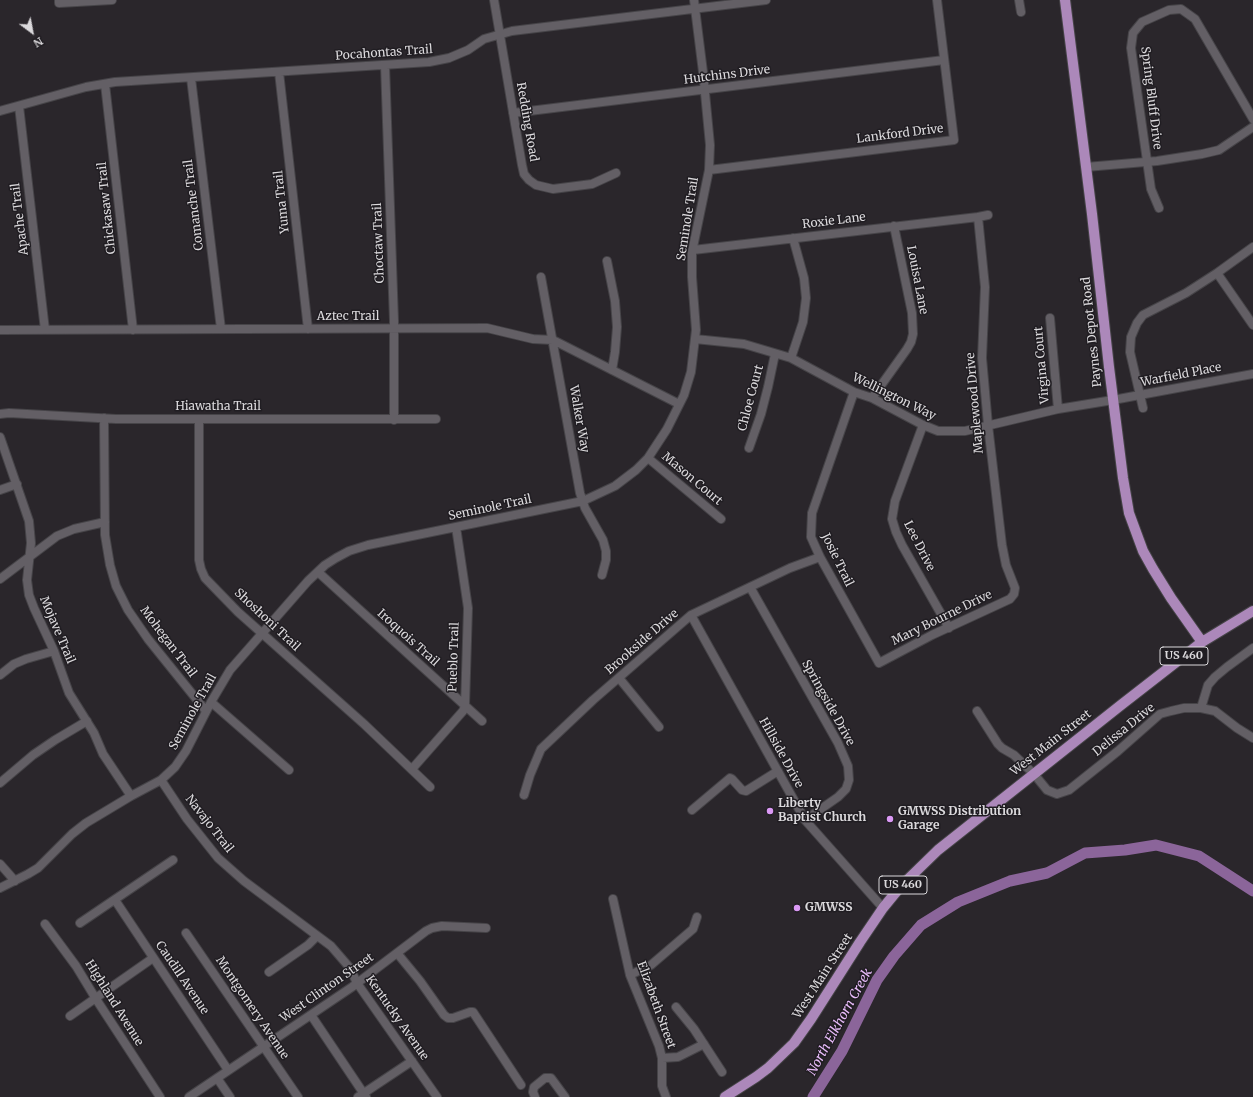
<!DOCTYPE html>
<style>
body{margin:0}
#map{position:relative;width:1253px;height:1097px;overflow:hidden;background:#2a262b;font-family:Merriweather,serif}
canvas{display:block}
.north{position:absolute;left:12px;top:12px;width:40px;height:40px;-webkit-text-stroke:3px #201d22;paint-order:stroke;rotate:148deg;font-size:11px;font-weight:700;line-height:16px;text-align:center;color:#dbd9dc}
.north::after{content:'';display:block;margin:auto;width:14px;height:18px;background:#dbd9dc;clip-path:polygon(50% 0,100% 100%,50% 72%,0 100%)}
</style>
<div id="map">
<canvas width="1253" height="1097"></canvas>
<div class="north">N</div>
</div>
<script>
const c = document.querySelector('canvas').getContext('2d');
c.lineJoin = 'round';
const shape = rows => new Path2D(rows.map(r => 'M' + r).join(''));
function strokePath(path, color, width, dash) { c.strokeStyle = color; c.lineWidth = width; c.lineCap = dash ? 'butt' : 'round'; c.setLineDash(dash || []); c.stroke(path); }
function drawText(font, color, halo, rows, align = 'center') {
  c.font = font + ' Merriweather,serif'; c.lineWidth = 3; c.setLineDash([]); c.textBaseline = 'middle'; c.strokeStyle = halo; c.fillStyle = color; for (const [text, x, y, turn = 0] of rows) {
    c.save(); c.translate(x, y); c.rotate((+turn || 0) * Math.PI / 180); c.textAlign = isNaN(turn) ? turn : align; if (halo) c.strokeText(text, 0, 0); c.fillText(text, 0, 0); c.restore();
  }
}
strokePath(shape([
 [813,1097,842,1051,877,980,894,956,921,925,958,902,1010,881,1047,873,1085,853,1125,850,1156,845,1199,856,1253,891]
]), '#8b659a', 11);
const minor = shape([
 [59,0,59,3,112,0],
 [494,0,522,165,524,174,529,180,536,185,553,189,592,184,616,173],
 [1019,0,1021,12],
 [385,65,394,321,394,420],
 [279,72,308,329],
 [191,78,221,329],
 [105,84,133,330],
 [19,106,45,330],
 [0,111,86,87,115,82,429,62,449,58,468,50,484,39,512,31,766,0],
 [513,113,944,60],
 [1086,167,1157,161,1202,154,1219,150,1253,127],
 [709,170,954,140,937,0],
 [1159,208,1151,189,1131,48,1133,33,1142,22,1169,10,1181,9,1195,19,1253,119],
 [693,250,978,217],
 [607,261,615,301,617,327,615,352,612,370],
 [1217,273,1253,325],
 [541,277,580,493,585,508,603,540,606,551,606,560,602,575],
 [1050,318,1058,409],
 [0,330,487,328,533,339,553,340,679,404],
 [695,339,744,344,791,358,854,392,872,398,923,425,938,431,965,431,1058,409,1113,400,1253,374],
 [791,358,803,322,806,298,804,278,793,238],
 [854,392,812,513,811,537,820,557,879,663,932,635,1010,599,1014,594,1015,588,1006,565,1002,545,988,425,982,358,985,287,978,217,988,215],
 [872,398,907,349,911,342,913,334,912,313,894,226],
 [1143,408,1130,352,1131,337,1137,323,1143,315,1186,293,1217,273,1253,247],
 [0,414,9,413,116,419,436,419],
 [104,418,105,535,110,565,116,586,128,610,148,639,206,711],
 [199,419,199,560,201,569,205,578,238,612,364,724,430,787],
 [923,425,895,501,892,519,896,532,902,545,949,628],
 [0,437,29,521,31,543,27,580,29,595,34,608,54,651,69,693,94,733,103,754,131,796],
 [749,448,761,414,768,387,775,354],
 [648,458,721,519],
 [0,490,17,484],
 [318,572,482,721],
 [0,579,57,536,74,529,105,522],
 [750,587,838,743,848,766,849,780,846,789,838,797,805,820],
 [691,615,805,820,883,908],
 [0,675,14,664,26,659,54,651],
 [619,678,659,727],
 [211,702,289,770],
 [1201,708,1208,685,1215,677,1227,667,1253,648],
 [977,711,998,744,1002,748,1014,755,1034,774,1047,790,1057,794,1069,790,1118,751,1160,714,1171,711,1184,708,1201,708,1215,711,1237,728,1253,738],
 [412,769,463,711,465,706,468,608,456,527],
 [161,780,187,819,218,858,244,881,331,946,350,968,357,983,437,1097],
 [0,783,33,755,55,740,87,721],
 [524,795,530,775,541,749,593,700,691,615,790,568,820,557],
 [692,810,730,778,732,779,742,790,746,791,778,771],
 [0,864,15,881],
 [0,888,28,874,38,868,72,834,86,823,131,796,161,780,175,767,186,751,211,702,230,670,308,581,325,565,336,558,349,551,368,545,583,501,615,486,636,470,648,458,667,429,684,395,691,372,696,330,692,277,692,252,709,170,710,145,703,72,694,0],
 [613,899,630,975,659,1046,662,1058,662,1086,666,1097],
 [115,900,228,1070],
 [80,923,173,860],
 [45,924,76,966,96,999,160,1097],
 [186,933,298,1097],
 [397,953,420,981,444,1015,448,1018,453,1018,470,1012,473,1012,521,1085],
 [269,972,308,945,317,936],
 [630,975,651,965,693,929,697,917],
 [676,1007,694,1029,722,1072],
 [311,1015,366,1097],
 [70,1016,153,958],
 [662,1058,678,1057,704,1044],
 [217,1078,230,1097],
 [189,1097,352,987,426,931,432,928,442,926,486,928],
 [358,1097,412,1061],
 [535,1097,533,1092,534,1087,545,1078,551,1078,565,1097]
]);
const major = shape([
 [1065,0,1092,214,1109,367,1123,478,1129,513,1143,551,1153,569,1171,598,1202,642],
 [725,1097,756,1077,768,1068,794,1043,811,1019,860,942,883,908,901,886,938,850,1121,705,1202,642,1253,611]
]);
strokePath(minor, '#464448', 10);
strokePath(major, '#464448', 12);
strokePath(minor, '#635f65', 8);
strokePath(major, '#ac88ba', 10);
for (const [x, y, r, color] of [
 [770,811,4,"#db99f5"],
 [890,819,4,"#db99f5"],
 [797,908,4,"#db99f5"]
]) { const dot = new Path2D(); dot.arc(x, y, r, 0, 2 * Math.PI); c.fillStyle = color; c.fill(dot); strokePath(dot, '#201d22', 1.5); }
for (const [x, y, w] of [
 [1184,656,48],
 [903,885,48]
]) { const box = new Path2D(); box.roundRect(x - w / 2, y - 9, w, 18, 3); c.fillStyle = '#201d22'; c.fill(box); strokePath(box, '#dbd9dc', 1); }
drawText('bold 11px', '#dbd9dc', null, [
 ["US 460",1184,656],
 ["US 460",903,885]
]);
drawText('12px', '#dbd9dc', '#201d22', [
 ["Pocahontas Trail",384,53,-4],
 ["Hutchins Drive",727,75,-7],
 ["Spring Bluff Drive",1151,98,83],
 ["Redding Road",527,122,80],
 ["Lankford Drive",900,134,-7],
 ["Yuma Trail",282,202,-96],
 ["Comanche Trail",194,205,-97],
 ["Chickasaw Trail",107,208,-96],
 ["Apache Trail",20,219,-97],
 ["Seminole Trail",688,219,-81],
 ["Roxie Lane",834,221,-7],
 ["Choctaw Trail",379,243,-92],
 ["Louisa Lane",917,280,79],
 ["Aztec Trail",348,317],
 ["Paynes Depot Road",1092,332,-96],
 ["Virgina Court",1042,365,-95],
 ["Warfield Place",1181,375,-11],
 ["Wellington Way",894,397,26],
 ["Chloe Court",751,398,-75],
 ["Maplewood Drive",975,403,-95],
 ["Hiawatha Trail",218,407],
 ["Walker Way",579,419,80],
 ["Mason Court",692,479,40],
 ["Seminole Trail",490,508,-12],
 ["Lee Drive",919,546,63],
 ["Josie Trail",837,560,64],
 ["Mary Bourne Drive",942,618,-26],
 ["Shoshoni Trail",267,620,43],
 ["Mojave Trail",57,630,67],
 ["Iroquois Trail",408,638,42],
 ["Mohegan Trail",168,642,53],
 ["Brookside Drive",642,642,-41],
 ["Pueblo Trail",454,657,-88],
 ["Springside Drive",828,703,61],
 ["Seminole Trail",193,712,-61],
 ["Delissa Drive",1124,730,-39],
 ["West Main Street",1051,743,-38],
 ["Hillside Drive",781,753,61],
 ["Navajo Trail",209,824,52],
 ["West Main Street",823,976,-57],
 ["Caudill Avenue",182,978,56],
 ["West Clinton Street",327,988,-35],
 ["Highland Avenue",114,1003,58],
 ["Elizabeth Street",656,1005,70],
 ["Montgomery Avenue",252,1008,56],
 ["Kentucky Avenue",397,1018,55]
]);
drawText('bold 12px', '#dbd9dc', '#201d22', [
 ["Liberty",778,804],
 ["Baptist Church",778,818],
 ["GMWSS Distribution",898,812],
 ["Garage",898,826],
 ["GMWSS",805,908]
], 'left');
drawText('italic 13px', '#e8bcfa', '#201d22', [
 ["North Elkhorn Creek",840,1022,-61]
]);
</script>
